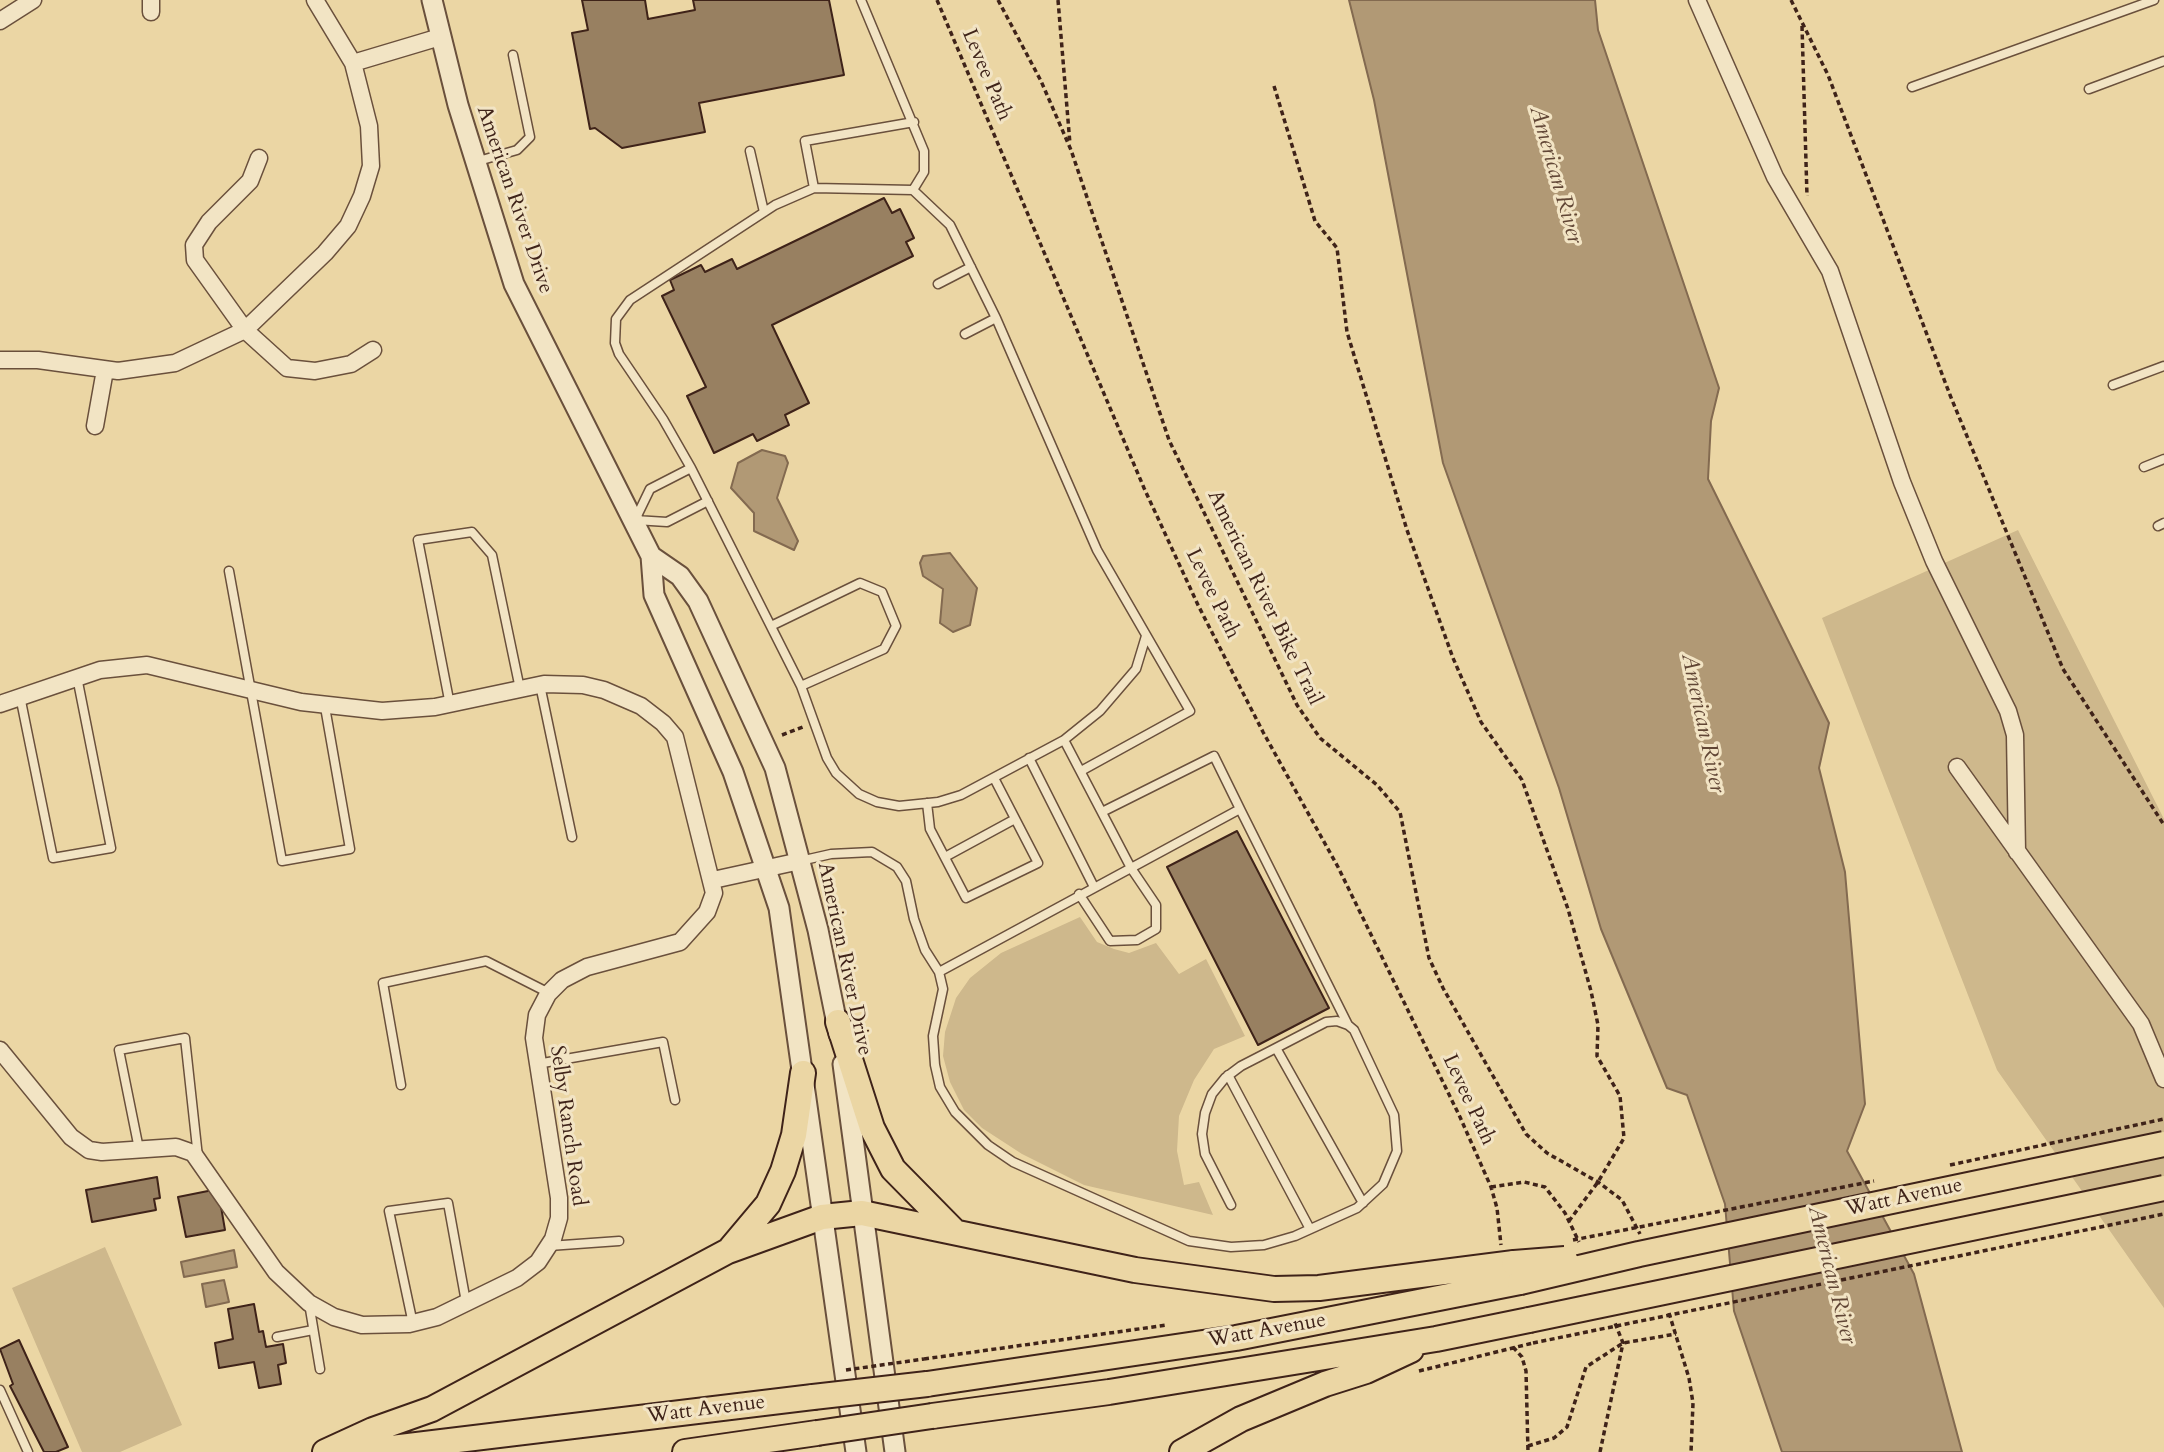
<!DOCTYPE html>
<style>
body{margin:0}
canvas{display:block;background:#ebd6a4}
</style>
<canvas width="2164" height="1452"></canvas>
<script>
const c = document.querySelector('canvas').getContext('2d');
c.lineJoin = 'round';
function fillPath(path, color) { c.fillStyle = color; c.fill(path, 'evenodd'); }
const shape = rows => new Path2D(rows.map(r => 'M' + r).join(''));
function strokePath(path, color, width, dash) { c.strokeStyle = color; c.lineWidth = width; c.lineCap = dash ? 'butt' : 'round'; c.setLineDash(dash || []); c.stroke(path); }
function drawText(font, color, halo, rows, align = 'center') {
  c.font = font + ' Cardo,serif'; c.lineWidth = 6; c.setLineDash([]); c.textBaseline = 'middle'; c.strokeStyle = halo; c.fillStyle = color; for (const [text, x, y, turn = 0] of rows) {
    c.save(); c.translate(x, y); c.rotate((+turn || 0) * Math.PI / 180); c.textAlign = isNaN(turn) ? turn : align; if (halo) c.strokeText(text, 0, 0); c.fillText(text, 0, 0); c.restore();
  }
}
fillPath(shape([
 [2018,530,2164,819,2164,1308,1997,1070,1822,618],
 [1080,917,1097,942,1114,949,1129,953,1156,943,1179,974,1206,959,1245,1036,1214,1049,1194,1080,1179,1116,1177,1151,1184,1185,1199,1182,1213,1215,1084,1185,1022,1154,982,1128,964,1110,950,1082,943,1056,945,1032,956,998,970,978,1001,953],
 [105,1247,182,1425,120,1452,82,1452,12,1288]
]), '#ceb88c');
const water = shape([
 [1349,0,1595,0,1598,30,1719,388,1711,421,1708,479,1829,723,1819,768,1845,872,1865,1104,1847,1151,1914,1274,1962,1452,1782,1452,1734,1311,1725,1204,1687,1095,1667,1088,1601,929,1559,788,1443,463,1374,100,1349,0],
 [762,450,785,456,788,463,777,498,798,541,794,550,754,531,754,513,731,488,738,463,762,450],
 [950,553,977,588,970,625,953,632,940,623,943,589,923,576,920,563,923,556,950,553],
 [234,1250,237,1267,184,1277,181,1262,234,1250],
 [224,1280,229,1302,206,1307,202,1284,224,1280]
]);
fillPath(water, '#b19975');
strokePath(water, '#836a50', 2);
const building = shape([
 [582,0,645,0,648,19,695,10,693,0,829,0,844,75,699,103,705,132,622,148,595,128,590,129,572,33,588,30,582,0],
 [884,198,892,213,900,209,914,238,906,242,913,256,772,325,809,403,785,415,789,425,757,441,753,434,714,453,687,396,706,387,662,296,674,290,670,280,701,265,705,272,732,259,737,269,884,198],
 [1237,831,1329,1008,1258,1045,1167,867,1237,831],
 [157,1177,160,1198,154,1199,156,1210,92,1222,86,1190,157,1177],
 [218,1189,225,1230,186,1237,178,1197,218,1189],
 [254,1304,259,1332,263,1331,266,1347,283,1344,286,1363,278,1365,281,1384,259,1388,254,1362,219,1368,215,1343,233,1339,228,1309,254,1304],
 [19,1340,68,1447,56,1452,44,1452,10,1386,13,1384,0,1349,19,1340]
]);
fillPath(building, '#988061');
strokePath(building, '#3f2319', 2);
const service = shape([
 [861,0,924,151,924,172,913,190,814,188,775,205,630,300,616,319,615,343,619,354,663,419,691,468,801,686,827,758,836,773,859,794,877,802,899,806,938,802,961,795,1064,740,1100,711,1136,669,1146,636],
 [1912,87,2154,0],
 [2089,89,2164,61],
 [750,151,764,212],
 [475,162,517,150,530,137,513,55],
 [814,188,805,141,914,122],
 [913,190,950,225,996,318,1097,550,1190,711,1081,771],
 [938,284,971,267],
 [965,334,996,318],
 [2113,385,2164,366],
 [2144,467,2164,459],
 [691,468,650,489,635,520,667,522,708,501],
 [2158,526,2164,523],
 [229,571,282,861,350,849,325,707],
 [771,626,860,583,882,592,896,626,884,649,801,686],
 [540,685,572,837],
 [20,696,53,858,111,848,77,677],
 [450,705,418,540,472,532,492,555,520,689],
 [1029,758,1094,887],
 [927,803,930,829,966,898,1038,863,994,778],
 [1102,812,1214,756,1240,809],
 [945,857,1015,819],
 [800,861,831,854,872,852,897,867,906,881,914,919,925,950,939,972,943,989,933,1036,935,1065,940,1087,955,1112,988,1145,1013,1162,1189,1241,1231,1247,1264,1245,1295,1236,1357,1208,1383,1184,1397,1151,1394,1115,1354,1030,1348,1025,1337,1021,1326,1022,1276,1048,1241,1066,1225,1078,1212,1094,1205,1113,1202,1134,1205,1154,1231,1205],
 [1079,894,1110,941,1137,940,1156,929,1156,905,1131,868,1240,809,1348,1025],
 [939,972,1131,868,1064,740],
 [1276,1048,1363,1203],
 [537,1064,663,1042,675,1100],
 [1228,1075,1310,1229],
 [401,1085,383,983,486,961,549,993],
 [139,1149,119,1050,185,1038,198,1157],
 [549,1246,619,1241],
 [309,1303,320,1369],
 [413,1324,389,1211,448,1203,466,1302],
 [277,1337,313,1330],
 [0,1390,28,1452]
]);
const minor = shape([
 [151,0,151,12],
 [1697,0,1775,177,1830,271,1902,482,1934,561,2008,711,2015,735,2017,852],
 [0,21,33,0],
 [353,63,440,37],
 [259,158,250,181,209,222,194,245,195,260,245,330,287,368,315,371,351,364,373,350],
 [0,360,38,360,118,371,175,363,245,330,325,253,348,226,362,196,371,166,369,126,353,63,315,0],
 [95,426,105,370],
 [0,704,100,670,147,665,301,702,382,711,435,707,544,684,583,685,604,690,641,706,663,723,675,737,714,893,707,912,680,942,587,967,562,980,548,994,537,1015,534,1038,559,1198,559,1218,553,1239,538,1262,517,1278,437,1317,409,1324,362,1325,334,1317,309,1303,276,1272,193,1153,176,1147,102,1152,89,1150,71,1137,0,1050],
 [1957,767,2141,1024,2164,1079],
 [713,880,800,861]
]);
const tertiary = shape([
 [432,0,458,105,514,284,651,556,654,595,733,772,779,908,856,1452],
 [651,556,680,576,698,601,775,768,818,930,839,1034],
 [843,1064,895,1452]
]);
const primary = shape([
 [838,1022,872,1128,893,1169,955,1232],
 [731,1248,768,1204,783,1171,794,1135,803,1073],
 [927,1384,1236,1338,1520,1282],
 [932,1416,1109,1392,1436,1339,1529,1320],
 [325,1452,373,1430,432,1409,728,1251,822,1217,862,1213,1135,1270,1274,1289,1319,1288,1514,1263],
 [359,1452,813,1397],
 [685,1452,817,1433],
 [1182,1452,1241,1419,1325,1384,1366,1371,1411,1350]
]);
strokePath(service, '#6a503c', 11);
strokePath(minor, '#6a503c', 19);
strokePath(tertiary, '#6a503c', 23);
strokePath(primary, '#3f2319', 28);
strokePath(shape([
 [937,0,1144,488,1198,605,1263,732,1338,867,1460,1117,1491,1187,1497,1208,1501,1245],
 [998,0,1041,81,1071,150,1169,440,1297,705,1320,738,1377,785,1400,812,1429,958,1443,988,1526,1134,1547,1153,1598,1182,1622,1200,1640,1234],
 [1058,0,1070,144],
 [1791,0,1828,75,1950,395,2063,669,2164,825],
 [1802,26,1807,196],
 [1274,86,1315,221,1337,248,1347,332,1407,530,1453,658,1481,722,1522,780,1568,909,1591,991,1598,1025,1597,1056,1620,1096,1624,1138,1598,1182,1569,1221],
 [782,735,803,727],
 [1491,1187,1524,1182,1545,1187,1565,1213,1579,1242],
 [1669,1313,1689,1378,1693,1403,1691,1452],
 [1513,1347,1522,1357,1526,1371,1528,1452],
 [924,1359,1167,1325],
 [1419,1371,1533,1343],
 [1528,1446,1554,1438,1567,1427,1586,1367,1623,1343,1676,1334],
 [1600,1452,1623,1343,1615,1323]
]), '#3f2319', 3.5, [5, 3.5]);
strokePath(service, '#f2e4c4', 8);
strokePath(minor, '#f2e4c4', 16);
strokePath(tertiary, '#f2e4c4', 19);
strokePath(primary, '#ebd6a4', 24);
const primaryBridge = shape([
 [1514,1263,1565,1259],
 [1520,1282,1639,1254,2164,1144],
 [1529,1320,2164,1188],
 [813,1397,927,1384],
 [817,1433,932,1416]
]);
strokePath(primaryBridge, '#3f2319', 28, []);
strokePath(shape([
 [1950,1165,2164,1119],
 [1573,1240,1874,1181],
 [1533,1343,2164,1214],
 [846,1370,924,1359]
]), '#3f2319', 3.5, [5, 3.5]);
strokePath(primaryBridge, '#ebd6a4', 24);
drawText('21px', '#3f2319', '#f2e4c4', [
 ["Levee Path",986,75,67],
 ["American River Drive",514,200,71],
 ["Levee Path",1212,594,64],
 ["American River Bike Trail",1264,598,64],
 ["American River Drive",844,959,78],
 ["Levee Path",1468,1100,65],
 ["Selby Ranch Road",567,1126,82],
 ["Watt Avenue",1904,1198,-12],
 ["Watt Avenue",1267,1331,-10],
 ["Watt Avenue",706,1410,-7]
]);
drawText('italic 23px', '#614635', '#f2e4c4', [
 ["American River",1555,175,74],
 ["American River",1702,723,78],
 ["American River",1831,1275,76]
]);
</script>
